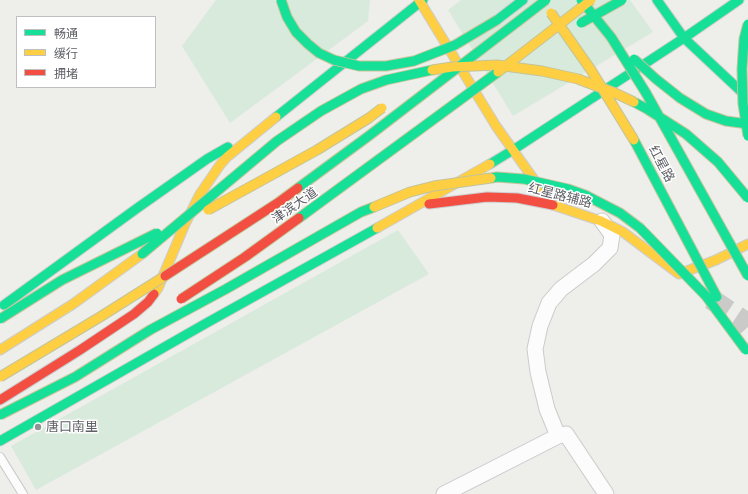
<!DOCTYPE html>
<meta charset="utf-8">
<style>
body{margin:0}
#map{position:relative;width:748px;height:494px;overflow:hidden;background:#eeeeea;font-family:Helvetica,"Noto Sans SC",sans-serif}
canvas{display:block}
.legend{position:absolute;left:16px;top:16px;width:140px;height:72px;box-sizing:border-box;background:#fff;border:1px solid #bfbfc2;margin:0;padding:5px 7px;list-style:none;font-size:12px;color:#5f6067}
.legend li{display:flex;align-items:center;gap:8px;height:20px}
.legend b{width:20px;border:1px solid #bfbfc2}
</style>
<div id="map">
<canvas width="748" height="494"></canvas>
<ul class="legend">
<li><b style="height:5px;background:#16e098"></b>畅通</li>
<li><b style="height:5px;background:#ffcf43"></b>缓行</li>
<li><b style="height:5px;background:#f24e42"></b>拥堵</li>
</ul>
</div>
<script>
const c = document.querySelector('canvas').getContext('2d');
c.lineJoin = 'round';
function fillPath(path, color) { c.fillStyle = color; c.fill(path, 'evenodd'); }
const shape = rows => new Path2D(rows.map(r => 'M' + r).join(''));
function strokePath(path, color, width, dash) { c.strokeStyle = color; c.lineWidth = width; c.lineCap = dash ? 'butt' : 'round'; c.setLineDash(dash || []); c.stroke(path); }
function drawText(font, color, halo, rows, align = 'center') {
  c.font = font + ' Helvetica,"Noto Sans SC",sans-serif'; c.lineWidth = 3; c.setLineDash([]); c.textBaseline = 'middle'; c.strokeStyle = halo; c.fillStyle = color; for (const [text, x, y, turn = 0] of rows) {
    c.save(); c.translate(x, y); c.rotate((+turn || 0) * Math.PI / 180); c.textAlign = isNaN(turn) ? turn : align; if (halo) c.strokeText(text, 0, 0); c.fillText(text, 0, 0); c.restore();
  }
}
fillPath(shape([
 [216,0,370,0,368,21,230,123,182,46],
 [461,0,630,0,653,32,513,116,448,10],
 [398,230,429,274,36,490,11,446]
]), '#d8eadc');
strokePath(shape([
 [711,299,741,319,748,327]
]), '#cacac9', 21, [21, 10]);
const lane = shape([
 [0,457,23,494]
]);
const street = shape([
 [558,436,547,409,538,372,535,349,540,326,549,303,561,289,594,264,610,248,612,235,602,221],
 [444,494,558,436,566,434,606,494]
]);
const fast = shape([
 [657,0,684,38,748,98],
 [497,20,523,0],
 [276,117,423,0],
 [490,164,513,150,684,38,739,0],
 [4,305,136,209,207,159,228,147],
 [0,441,203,325,377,228]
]);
const slow = shape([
 [419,0,496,126,542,191],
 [553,205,601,221,623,232,679,274,716,260,748,244],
 [377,228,490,164],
 [154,294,158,288,185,224,200,194,220,165,227,157,276,117],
 [0,350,73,304,142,254]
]);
const jam = shape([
 [429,204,487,197,517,198,553,205],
 [0,400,80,350,134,314,148,302,154,294]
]);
strokePath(lane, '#cbcbcc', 10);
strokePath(street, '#cbcbcc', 17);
strokePath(fast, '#cccccd', 11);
strokePath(slow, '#cccccd', 11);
strokePath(jam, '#cccccd', 11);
strokePath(lane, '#fcfcfc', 8);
strokePath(street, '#fcfcfc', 15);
strokePath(fast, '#16e098', 9);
strokePath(slow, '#ffcf43', 9);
strokePath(jam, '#f24e42', 9);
const fastBridge = shape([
 [281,0,287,17,296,32,308,44,319,53,334,60,359,66,386,66,414,61,455,45,497,20],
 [581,0,611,37,646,93,748,276],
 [581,23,622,0],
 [748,24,744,39,742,69,743,104,748,136],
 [634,59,656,79,680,98,706,114,726,121,748,124],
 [634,102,647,109,686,134,718,162,748,198],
 [634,140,717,297],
 [491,178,497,177,524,179,568,189,585,195,620,213,640,228,706,296,746,350],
 [298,188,370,135,546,0],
 [299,218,498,72],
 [142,254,277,141,321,111,361,89,386,80,432,70],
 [0,319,62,280,157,233],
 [0,415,75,377,150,330,226,289,361,212,374,207]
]);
const slowBridge = shape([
 [551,13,591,70,634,140],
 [432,70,452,67,497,65,542,71,578,79,615,93,634,102],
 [498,72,591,0],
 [374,207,410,192,434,186,491,178],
 [208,210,317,150,369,118,382,108],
 [0,377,100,317,165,276]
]);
const jamBridge = shape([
 [165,276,279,202,298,188],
 [181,299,245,257,299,218]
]);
strokePath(fastBridge, '#c4c499', 11, []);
strokePath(slowBridge, '#c4c499', 11, []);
strokePath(jamBridge, '#c4c499', 11, []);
strokePath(fastBridge, '#16e098', 9);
strokePath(slowBridge, '#ffcf43', 9);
strokePath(jamBridge, '#f24e42', 9);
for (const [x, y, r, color] of [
 [38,427,4,"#919295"]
]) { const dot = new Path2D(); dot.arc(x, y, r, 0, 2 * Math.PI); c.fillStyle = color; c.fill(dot); strokePath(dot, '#fff', 1.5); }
drawText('13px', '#5f6067', '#fff', [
 ["红星路",661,164,62],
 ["红星路辅路",560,196,14],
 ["津滨大道",295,206,-35]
]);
drawText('13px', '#5f6067', '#fff', [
 ["唐口南里",46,427]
], 'left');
</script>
